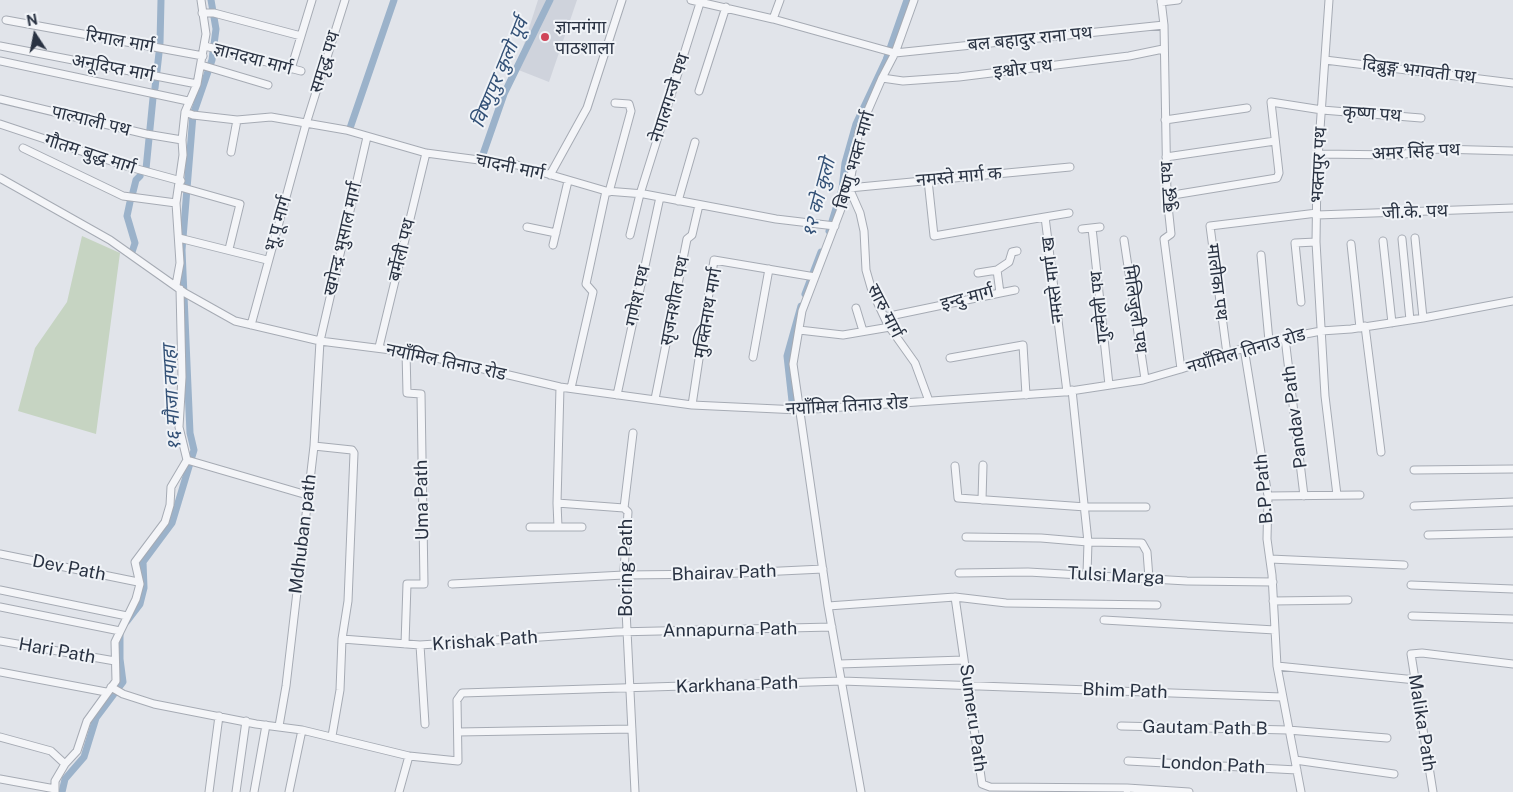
<!DOCTYPE html>
<meta charset="utf-8">
<style>
body{margin:0}
#map{position:relative;width:1513px;height:792px;overflow:hidden;background:#e1e4ea;font-family:"Public Sans",sans-serif}
canvas{display:block}
.north{position:absolute;left:10px;top:10px;width:50px;height:50px;-webkit-text-stroke:4px #f0f3f7;paint-order:stroke;rotate:349deg;font-size:14px;font-weight:700;line-height:20px;text-align:center;color:#293242}
.north::after{content:'';display:block;margin:auto;width:18px;height:22px;background:#293242;clip-path:polygon(50% 0,100% 100%,50% 72%,0 100%)}
</style>
<div id="map">
<canvas width="1513" height="792"></canvas>
<div class="north">N</div>
</div>
<script>
const c = document.querySelector('canvas').getContext('2d');
c.lineJoin = 'round';
function fillPath(path, color) { c.fillStyle = color; c.fill(path, 'evenodd'); }
const shape = rows => new Path2D(rows.map(r => 'M' + r).join(''));
function strokePath(path, color, width, dash) { c.strokeStyle = color; c.lineWidth = width; c.lineCap = dash ? 'butt' : 'round'; c.setLineDash(dash || []); c.stroke(path); }
function drawText(font, color, halo, rows, align = 'center') {
  c.font = font + ' "Public Sans","Noto Sans Devanagari",sans-serif'; c.lineWidth = 4; c.setLineDash([]); c.textBaseline = 'middle'; c.strokeStyle = halo; c.fillStyle = color; for (const [text, x, y, turn = 0] of rows) {
    c.save(); c.translate(x, y); c.rotate((+turn || 0) * Math.PI / 180); c.textAlign = isNaN(turn) ? turn : align; if (halo) c.strokeText(text, 0, 0); c.fillText(text, 0, 0); c.restore();
  }
}
fillPath(shape([
 [538,0,577,0,549,82,516,69]
]), '#cfd3dc');
fillPath(shape([
 [82,236,120,253,96,434,18,411,35,348,67,302]
]), '#c6d4c2');
strokePath(shape([
 [160,43,161,0],
 [155,88,159,53],
 [349,131,394,0],
 [481,160,504,94,550,0],
 [146,169,153,98],
 [133,192,136,180,140,176],
 [130,202,127,216,135,243,132,252],
 [829,231,842,189,845,163,856,124,886,60,907,0],
 [805,294,821,252],
 [793,410,787,356,801,306],
 [127,621,140,604,144,588,143,562,172,523,194,450,190,433,182,250,193,115,212,60,216,29,211,0],
 [62,792,65,779,84,757,96,718,123,682,120,659,120,632]
]), '#9bb2ca', 7);
const minor = shape([
 [691,0,773,19,895,53,1164,25],
 [1161,0,1164,25,1167,196,1171,234,1164,239,1181,369],
 [1329,0,1317,172,1316,242,1325,396,1337,495],
 [1161,2,1178,0],
 [202,13,214,13,301,36],
 [773,19,780,0],
 [6,20,203,56],
 [0,46,197,84],
 [205,46,301,71],
 [1325,60,1513,83],
 [0,61,188,101],
 [201,65,268,85],
 [291,69,312,0],
 [882,78,903,81,959,77,1129,56,1163,49],
 [699,91,726,7],
 [0,99,146,134,182,140],
 [185,112,193,115,237,120,271,117,346,130,426,153,517,165,606,191,644,194,776,219,835,226],
 [1165,120,1247,108],
 [0,124,126,166,181,181],
 [23,148,123,196,176,203],
 [231,152,237,120],
 [1318,154,1398,155,1438,149,1513,151],
 [1166,157,1275,141],
 [550,175,587,108,622,0],
 [0,178,110,240,185,293,235,321,320,341,415,353,560,387,692,405,799,410,1064,392,1143,380,1181,369,1244,348,1285,338,1321,331,1351,329,1423,318,1513,301],
 [928,180,934,236,1045,217,1067,392],
 [180,187,240,204,229,249],
 [609,192,631,111,629,104,615,103],
 [1167,196,1277,178,1279,173,1271,102,1322,110,1421,118],
 [678,201,695,142],
 [1317,215,1513,208],
 [1045,217,1069,213],
 [527,227,556,233],
 [1092,228,1109,385],
 [1082,229,1100,227],
 [630,235,640,194,700,3],
 [179,238,267,260],
 [1415,238,1423,318],
 [1402,239,1410,320],
 [1124,240,1145,379],
 [1383,241,1392,323],
 [1351,244,1360,328],
 [553,245,568,181],
 [1261,255,1269,341],
 [978,273,997,270],
 [176,285,180,263,176,203,183,155,182,140,185,112,197,84,206,34,201,0],
 [1000,293,1015,290],
 [1301,302,1295,243,1316,242],
 [856,308,863,331],
 [885,317,1000,293,997,270,1009,262,1012,252,1017,251],
 [251,325,306,124,345,0],
 [1365,326,1381,452],
 [799,330,843,335,890,327],
 [1285,338,1304,496],
 [379,347,426,153],
 [1244,348,1268,496,1267,539,1272,575,1277,666,1301,792],
 [1227,354,1210,226,1317,213],
 [753,357,769,269],
 [950,358,1023,345,1026,395],
 [560,387,557,503,624,508,628,512,624,570,635,792],
 [571,388,593,292,586,284,606,191],
 [617,395,660,197],
 [655,399,687,239,692,235,699,205],
 [929,401,915,363,888,325,872,291,866,270,864,231,860,213,849,188,1070,167],
 [692,405,714,260,815,277],
 [314,446,352,450,354,453,348,601,342,639,340,690,332,736],
 [187,460,307,495],
 [955,466,958,498,1086,507,1146,507],
 [1414,470,1513,469],
 [1268,496,1360,495],
 [982,500,983,465],
 [1414,506,1513,502],
 [624,508,633,433],
 [530,527,558,527,557,503],
 [558,527,582,527],
 [1428,535,1513,533],
 [966,537,1041,538,1088,542,1072,390],
 [0,554,138,582],
 [1270,559,1404,565],
 [959,573,1028,572,1187,581,1273,582],
 [1087,574,1088,542,1142,543,1147,552,1149,578],
 [452,584,624,575,718,574,823,569],
 [1411,585,1513,589],
 [0,590,127,616],
 [955,597,982,784,990,787,1127,788],
 [1273,601,1348,600],
 [828,606,955,597,1006,603,1157,605],
 [0,607,120,631],
 [1412,616,1513,619],
 [1104,620,1275,630],
 [342,639,420,645,616,632,832,627],
 [0,641,115,661],
 [405,644,407,584,424,584,421,394,407,393,406,352],
 [420,645,425,724],
 [839,664,964,660],
 [1277,666,1416,680],
 [0,672,106,692],
 [111,687,123,694,154,704,256,724,302,730,289,792],
 [279,726,286,686,314,446,320,341,367,137],
 [1121,726,1288,730,1387,738],
 [302,730,409,756,458,761,457,700,462,693,842,681,1282,697],
 [458,732,632,729],
 [0,737,51,751,65,764],
 [1295,760,1394,774],
 [1128,761,1297,770],
 [0,779,55,789],
 [1127,790,1127,788,1189,792],
 [55,792,55,781,65,764,77,751,87,721,116,681,115,642,136,599,140,584,135,562,165,522,170,505,171,487,187,460,179,427,182,377,180,289],
 [209,792,219,716],
 [236,792,246,721],
 [254,792,266,725],
 [399,792,409,756],
 [861,792,828,606,793,364,802,311,849,188,859,131,882,78,895,53,914,0],
 [1433,792,1411,654,1422,653,1513,664]
]);
strokePath(minor, '#a6abb4', 9);
strokePath(minor, '#f4f5f8', 7);
for (const [x, y, r, color] of [
 [545,37,5,"#d04559"]
]) { const dot = new Path2D(); dot.arc(x, y, r, 0, 2 * Math.PI); c.fillStyle = color; c.fill(dot); strokePath(dot, '#f0f3f7', 2); }
drawText('18px', '#293242', '#f0f3f7', [
 ["ज्ञानगंगा",555,27],
 ["पाठशाला",555,48]
], 'left');
drawText('18px', '#293242', '#f0f3f7', [
 ["बल बहादुर राना पथ",1030,39,-6],
 ["रिमाल मार्ग",120,41,10],
 ["ज्ञानदया मार्ग",253,59,15],
 ["समृद्ध पथ",325,62,-73],
 ["अनूदिप्त मार्ग",113,68,11],
 ["इश्वोर पथ",1023,69,-7],
 ["दिब्रुङ्ग भगवती पथ",1419,71,7],
 ["नेपालगन्जे पथ",670,98,-72],
 ["कृष्ण पथ",1372,114,4],
 ["पाल्पाली पथ",91,121,14],
 ["अमर सिंह पथ",1416,152,-3],
 ["गौतम बुद्ध मार्ग",90,154,18],
 ["बिष्णु भक्त मार्ग",855,160,-74],
 ["भक्तपुर पथ",1319,165,-87],
 ["चादनी मार्ग",510,167,12],
 ["नमस्ते मार्ग क",959,177,-5],
 ["बुद्ध पथ",1168,187,-93],
 ["जी.के. पथ",1415,212,-2],
 ["भू.पू मार्ग",278,224,-74],
 ["खगेन्द्र भुसाल मार्ग",343,239,-77],
 ["बर्मेली पथ",402,250,-76],
 ["नमस्ते मार्ग ख",1053,280,-97],
 ["मालीका पथ",1217,282,83],
 ["गणेश पथ",638,296,-78],
 ["इन्दु मार्ग",967,298,-15],
 ["सृजनशील पथ",675,301,-79],
 ["गुल्मेली पथ",1100,307,-96],
 ["मिलिजुली पथ",1135,309,82],
 ["सारु मार्ग",885,311,63],
 ["मुक्तिनाथ मार्ग",708,313,-80],
 ["नयाँमिल तिनाउ रोड",1246,351,-16],
 ["नयाँमिल तिनाउ रोड",446,362,12],
 ["नयाँमिल तिनाउ रोड",847,406,-3],
 ["Pandav Path",1295,417,-97],
 ["B.P Path",1264,489,-95],
 ["Uma Path",422,500,-91],
 ["Mdhuban path",303,534,-83],
 ["Dev Path",69,568,11],
 ["Boring Path",626,568,-90],
 ["Bhairav Path",724,573,-2],
 ["Tulsi Marga",1116,576,3],
 ["Annapurna Path",730,630,-1],
 ["Krishak Path",485,641,-4],
 ["Hari Path",57,651,10],
 ["Karkhana Path",737,685,-2],
 ["Bhim Path",1125,691,2],
 ["Sumeru Path",973,718,82],
 ["Malika Path",1422,723,81],
 ["Gautam Path B",1205,728,1],
 ["London Path",1213,765,3]
]);
drawText('italic 19px', '#325076', '#f0f3f7', [
 ["विष्णुपुर कुलो पूर्व",500,73,-67],
 ["१२ को कुलो",819,198,-75],
 ["१६ मौजा तपाहा",172,398,-93]
]);
</script>
